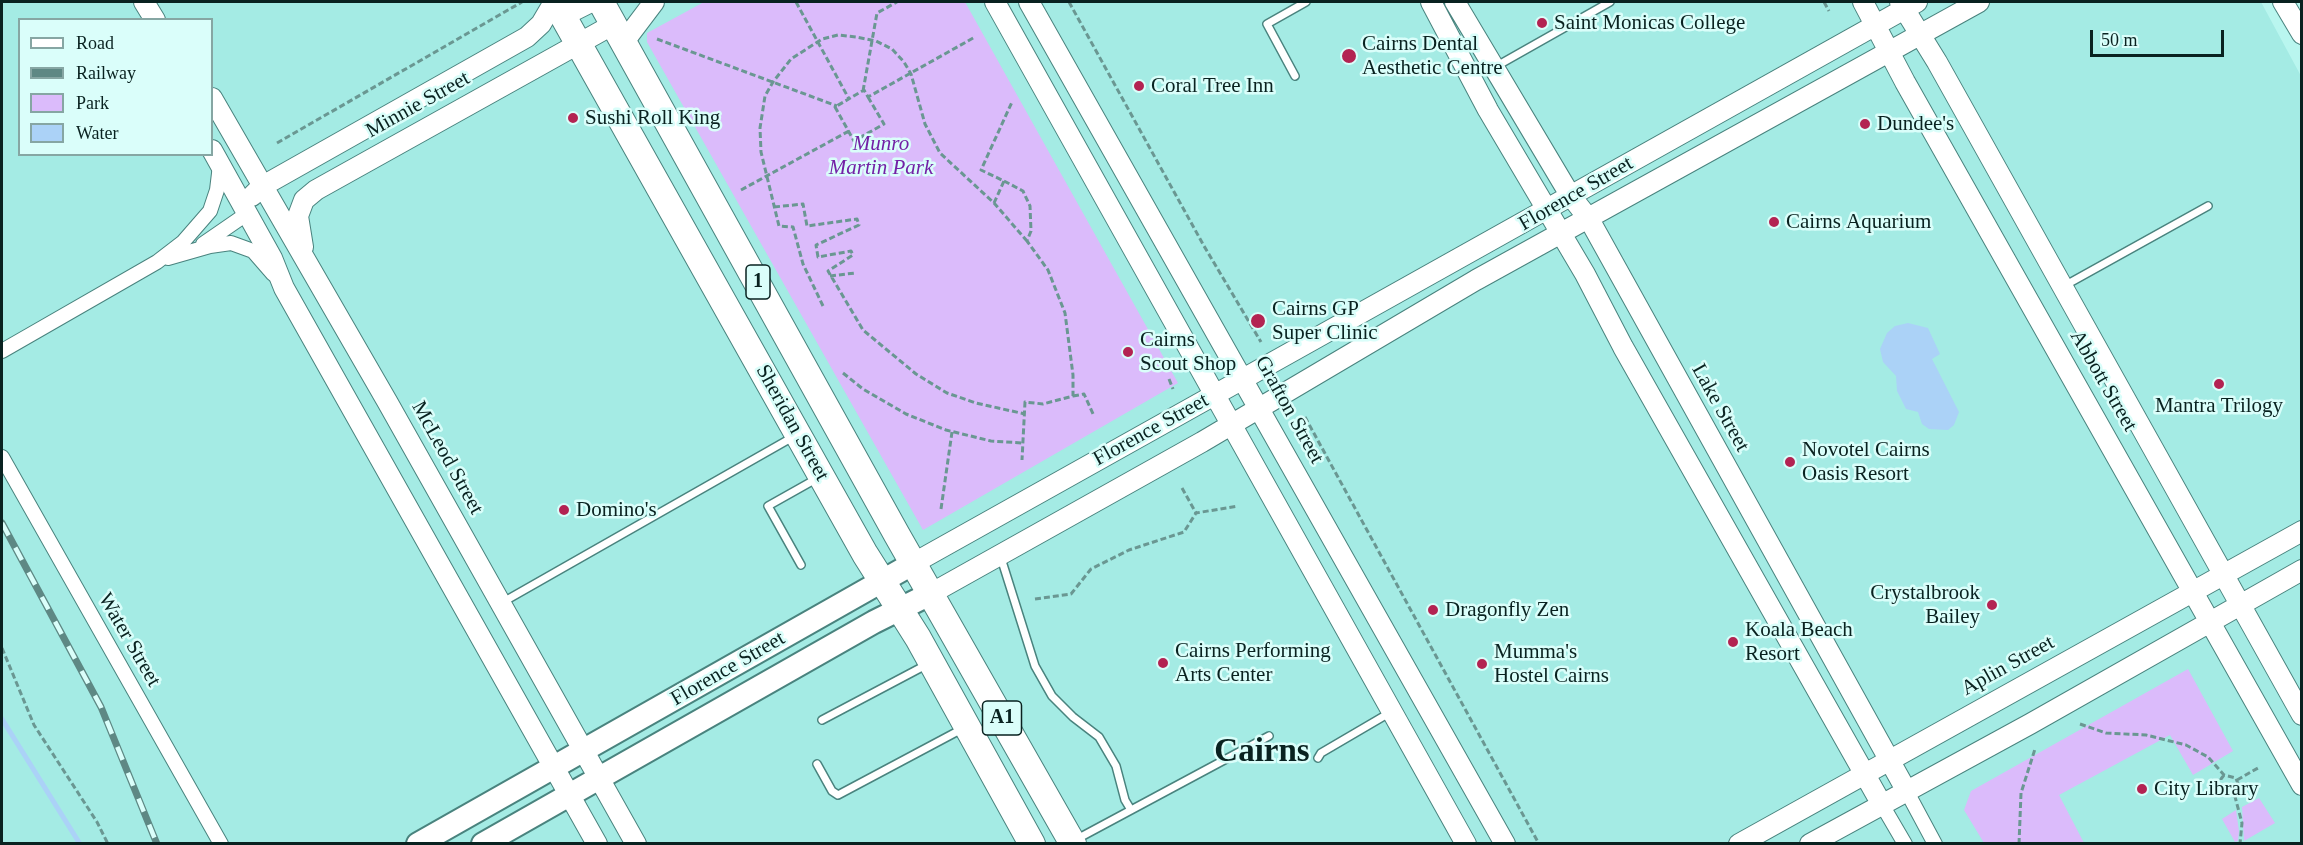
<!DOCTYPE html>
<style>
body{margin:0}
#map{position:relative;width:2303px;height:845px;overflow:hidden;background:#b9f6ef;font-family:"Times New Roman",serif}
canvas{display:block}
.frame{position:absolute;inset:0;border:3px solid #092220;pointer-events:none}
.legend{position:absolute;left:18px;top:18px;width:195px;height:138px;box-sizing:border-box;background:#dafefa;border:2px solid #86a6a3;margin:0;padding:8px 10px;list-style:none;font-size:18px;color:#092220}
.legend li{display:flex;align-items:center;gap:12px;height:30px}
.legend b{width:30px;border:2px solid #86a6a3}
.scale{position:absolute;left:2090px;top:30px;width:134px;height:27px;box-sizing:border-box;border:3px solid #092220;border-top:0;padding-left:8px;font-size:18px;line-height:21px;white-space:nowrap;color:#092220;-webkit-text-stroke:4px #dafefa;paint-order:stroke}
</style>
<div id="map">
<canvas width="2303" height="845"></canvas>
<div class="frame"></div>
<ul class="legend">
<li><b style="height:8px;background:#fff"></b>Road</li>
<li><b style="height:8px;background:#5e8884"></b>Railway</li>
<li><b style="height:16px;background:#dbbbfb"></b>Park</li>
<li><b style="height:16px;background:#abd2f7"></b>Water</li>
</ul>
<div class="scale">50 m</div>
</div>
<script>
const c = document.querySelector('canvas').getContext('2d');
c.lineJoin = 'round';
function fillPath(path, color) { c.fillStyle = color; c.fill(path, 'evenodd'); }
const shape = rows => new Path2D(rows.map(r => 'M' + r).join(''));
function strokePath(path, color, width, dash) { c.strokeStyle = color; c.lineWidth = width; c.lineCap = dash ? 'butt' : 'round'; c.setLineDash(dash || []); c.stroke(path); }
function drawText(font, color, halo, rows, align = 'center') {
  c.font = font + ' "Times New Roman",serif'; c.lineWidth = 5; c.setLineDash([]); c.textBaseline = 'middle'; c.strokeStyle = halo; c.fillStyle = color; for (const [text, x, y, turn = 0] of rows) {
    c.save(); c.translate(x, y); c.rotate((+turn || 0) * Math.PI / 180); c.textAlign = isNaN(turn) ? turn : align; if (halo) c.strokeText(text, 0, 0); c.fillText(text, 0, 0); c.restore();
  }
}
fillPath(shape([
 [2,2,2261,2,2301,76,2301,843,2,844],
 [20,20,212,20,212,154,20,154]
]), '#a4ebe4');
fillPath(shape([
 [704,2,965,2,1178,383,923,530,647,42,647,33],
 [2188,669,2233,751,2193,775,2170,735,2059,795,2084,843,1984,843,1964,810,1971,791],
 [2259,798,2275,823,2244,841,2242,807],
 [2236,810,2239,831,2238,841,2235,842,2222,819]
]), '#dbbbfb');
fillPath(shape([
 [1908,323,1928,328,1940,354,1932,359,1959,412,1954,425,1948,430,1929,429,1922,424,1918,412,1906,409,1897,391,1896,376,1883,362,1880,349,1887,333,1895,326]
]), '#abd2f7');
strokePath(shape([
 [2,719,80,844]
]), '#abd2f7', 5);
const lane = shape([
 [1495,67,1610,2],
 [1295,76,1267,24,1306,2],
 [2064,286,2208,206],
 [1001,558,1035,666,1052,696,1073,717,1099,737,1116,766,1125,800,1131,810],
 [801,565,768,506,816,479],
 [503,602,793,437],
 [822,720,926,665],
 [1318,758,1321,753,1391,712],
 [817,764,832,791,838,795,962,729],
 [1077,839,1269,736]
]);
const street = shape([
 [203,244,248,213],
 [168,258,210,246,231,243,253,251,273,274],
 [2,351,157,262,183,242,210,211,217,190,220,165],
 [2,457,221,844],
 [1906,790,1935,844],
 [1881,803,1905,844]
]);
const secondary = shape([
 [144,2,155,20],
 [995,2,1466,844],
 [1029,2,1505,844],
 [1431,2,1488,110,1585,274,1623,347,1881,803],
 [1455,2,1570,195,1589,219,1906,790],
 [1863,2,1905,82,2302,785],
 [1900,2,1937,62,2302,715],
 [2283,2,2302,34],
 [563,16,591,2],
 [623,43,654,2],
 [212,98,388,403,636,844],
 [212,150,272,258,284,288,597,844],
 [252,196,261,187,527,37,541,24,554,2],
 [303,247,298,216,304,200,316,190,614,24],
 [914,563,1917,2],
 [932,593,1202,442,1476,280,1979,2],
 [1739,844,2302,531],
 [1810,844,2030,724,2302,570]
]);
const primary = shape([
 [418,844,914,563],
 [483,844,874,622,932,593]
]);
const highway = shape([
 [555,2,865,554,918,638,1032,844],
 [601,2,897,535,1073,844]
]);
strokePath(lane, '#49837e', 10);
strokePath(street, '#49837e', 16);
strokePath(secondary, '#49837e', 22);
strokePath(primary, '#49837e', 26);
strokePath(highway, '#49837e', 28);
strokePath(shape([
 [796,2,849,99],
 [1069,2,1204,246,1261,342],
 [1824,2,1829,11],
 [657,39,837,106],
 [863,91,877,13,897,2],
 [868,97,884,124,854,141,835,107,864,90,868,97,975,37],
 [277,143,522,2],
 [1004,181,1023,191,1030,206,1031,231,1027,241,1048,270,1065,313,1073,375,1073,396,1043,404,1025,402,1022,460],
 [741,190,849,131],
 [994,203,1004,181,981,170,1012,102],
 [774,207,803,204,807,226,857,219,859,225,816,245,818,257,851,251,853,255,828,271,863,330,916,374,947,393,976,403,1025,414],
 [830,276,855,273],
 [823,306,803,264,793,227,779,226,761,152,760,128,765,96,773,82,791,59,822,39,838,35,856,37,876,41,892,49,904,62,911,74,925,124,940,153,994,203,1027,241],
 [843,373,863,389,906,414,946,430,991,441,1023,443],
 [1169,379,1173,389],
 [1073,396,1084,394,1094,416],
 [1305,417,1539,844],
 [1182,488,1196,513],
 [941,509,952,432],
 [1035,599,1071,594,1091,569,1129,550,1184,532,1196,513,1238,506],
 [2,648,34,725,97,822,108,844],
 [2080,724,2106,733,2146,735,2186,745,2208,757,2224,775,2236,778,2238,784,2234,793,2242,823,2240,844],
 [2224,775,2221,779,2221,788,2229,794,2234,793],
 [2237,780,2258,768],
 [2209,795,2221,788],
 [2019,844,2021,793,2035,749]
]), '#6a9792', 3, [6, 3]);
strokePath(lane, '#fff', 7);
strokePath(street, '#fff', 14);
strokePath(secondary, '#fff', 20);
strokePath(primary, '#fff', 22);
strokePath(highway, '#fff', 26);
const rail = shape([
 [2,523,101,707,157,844]
]);
strokePath(rail, '#5e8884', 7);
strokePath(rail, '#dafefa', 4.5, [14]);
for (const [x, y, r, color] of [
 [1542,23,6,"#b32352"],
 [1349,56,8,"#b32352"],
 [1139,86,6,"#b32352"],
 [573,118,6,"#b32352"],
 [1865,124,6,"#b32352"],
 [1774,222,6,"#b32352"],
 [1258,321,8,"#b32352"],
 [1128,352,6,"#b32352"],
 [2219,384,6,"#b32352"],
 [1790,462,6,"#b32352"],
 [564,510,6,"#b32352"],
 [1992,605,6,"#b32352"],
 [1433,610,6,"#b32352"],
 [1733,642,6,"#b32352"],
 [1163,663,6,"#b32352"],
 [1482,664,6,"#b32352"],
 [2142,789,6,"#b32352"]
]) { const dot = new Path2D(); dot.arc(x, y, r, 0, 2 * Math.PI); c.fillStyle = color; c.fill(dot); strokePath(dot, '#dafefa', 2); }
for (const [x, y, w] of [
 [758,282,24],
 [1002,718,39]
]) { const box = new Path2D(); box.roundRect(x - w / 2, y - 17, w, 34, 4.5); c.fillStyle = '#dafefa'; c.fill(box); strokePath(box, '#092220', 1.5); }
drawText('bold 20px', '#092220', null, [
 ["1",758,282],
 ["A1",1002,718]
]);
drawText('21px', '#092220', '#dafefa', [
 ["Saint Monicas College",1554,23],
 ["Cairns Dental",1362,44],
 ["Aesthetic Centre",1362,68],
 ["Coral Tree Inn",1151,86],
 ["Sushi Roll King",585,118],
 ["Dundee's",1877,124],
 ["Cairns Aquarium",1786,222],
 ["Cairns GP",1272,309],
 ["Super Clinic",1272,333],
 ["Cairns",1140,340],
 ["Scout Shop",1140,364],
 ["Mantra Trilogy",2219,406,"center"],
 ["Novotel Cairns",1802,450],
 ["Oasis Resort",1802,474],
 ["Domino's",576,510],
 ["Crystalbrook",1980,593,"right"],
 ["Bailey",1980,617,"right"],
 ["Dragonfly Zen",1445,610],
 ["Koala Beach",1745,630],
 ["Resort",1745,654],
 ["Cairns Performing",1175,651],
 ["Arts Center",1175,675],
 ["Mumma's",1494,652],
 ["Hostel Cairns",1494,676],
 ["City Library",2154,789]
], 'left');
drawText('21px', '#092220', '#dafefa', [
 ["Minnie Street",418,105,-29],
 ["Florence Street",1576,194,-30],
 ["Abbott Street",2103,381,60],
 ["Lake Street",1720,408,61],
 ["Grafton Street",1289,410,61],
 ["Sheridan Street",792,423,61],
 ["Florence Street",1151,430,-29],
 ["McLeod Street",447,458,61],
 ["Water Street",129,640,60],
 ["Aplin Street",2008,666,-29],
 ["Florence Street",728,669,-30]
]);
drawText('italic 21px', '#7321a6', '#dafefa', [
 ["Munro",881,144],
 ["Martin Park",881,168]
]);
drawText('bold 33px', '#092220', '#dafefa', [
 ["Cairns",1262,752]
]);
</script>
